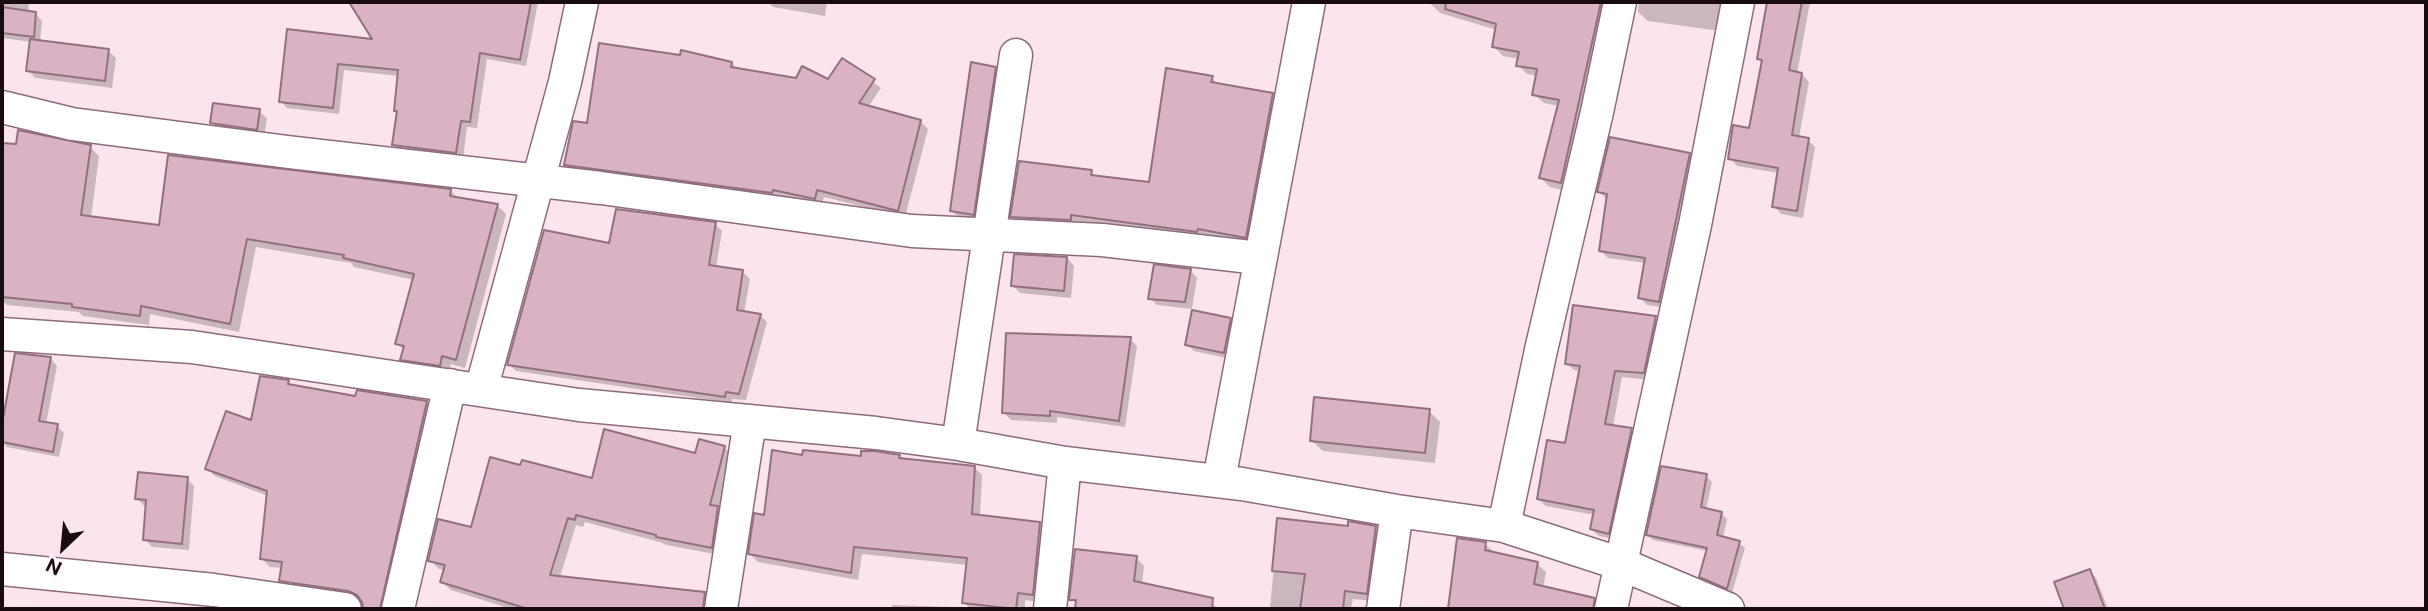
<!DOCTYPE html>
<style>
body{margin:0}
#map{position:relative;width:2428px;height:611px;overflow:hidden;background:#fce4ee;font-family:"Public Sans",sans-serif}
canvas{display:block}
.frame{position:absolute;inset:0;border:4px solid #180c12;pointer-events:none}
.north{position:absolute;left:28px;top:513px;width:70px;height:70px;-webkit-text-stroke:5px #fef6fa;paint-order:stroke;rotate:206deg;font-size:19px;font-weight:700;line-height:28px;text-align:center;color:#180c12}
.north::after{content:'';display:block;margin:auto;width:24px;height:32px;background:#180c12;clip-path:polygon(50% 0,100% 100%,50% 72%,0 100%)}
</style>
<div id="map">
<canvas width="2428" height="611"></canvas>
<div class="frame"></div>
<div class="north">N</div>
</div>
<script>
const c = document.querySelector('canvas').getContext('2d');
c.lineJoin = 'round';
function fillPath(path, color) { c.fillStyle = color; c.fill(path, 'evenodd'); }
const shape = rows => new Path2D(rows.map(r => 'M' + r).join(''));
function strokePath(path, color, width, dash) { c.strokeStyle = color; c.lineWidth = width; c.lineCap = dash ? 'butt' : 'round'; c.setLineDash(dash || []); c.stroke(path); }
fillPath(shape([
 [2,2,29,2,28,13,36,14,42,21,40,42,108,51,116,58,112,88,35,78,28,70,32,42,2,38],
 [351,2,538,2,526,66,487,59,477,128,467,127,463,159,400,152,394,145,398,112,396,110,399,76,344,70,339,114,287,108,281,101,289,31,375,42],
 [768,2,827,2,825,16,773,7],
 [1431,2,1614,2,1570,192,1550,187,1541,178,1559,106,1544,103,1534,94,1537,76,1527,74,1518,65,1519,59,1503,56,1494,47,1497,30,1440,13,1431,4],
 [1639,2,1725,2,1720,31,1648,21,1638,12],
 [1769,2,1810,2,1797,74,1802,74,1809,82,1799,138,1808,140,1815,147,1803,218,1781,214,1774,206,1779,173,1737,166,1730,158,1750,130,1763,63,1758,59],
 [843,60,881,88,868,107,920,121,928,129,905,217,824,197,822,205,780,196,779,199,573,172,566,165,588,125,732,63,738,70,797,80,829,81],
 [995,69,1001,75,979,220,958,217,952,211],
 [1212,78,1220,86,1272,95,1282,104,1255,246,1022,226,1012,217,1091,172,1096,177,1150,184],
 [259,111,267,118,264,136,219,130,212,123],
 [2,145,90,147,99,156,91,218,160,227,451,191,459,199,497,205,506,214,465,368,451,364,448,374,411,368,402,359,404,350,397,343,414,280,354,267,351,263,256,247,239,332,150,314,149,325,83,316,79,312,7,305,2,300],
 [1689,155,1696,162,1666,308,1647,305,1640,298,1646,263,1608,258,1601,251,1606,199,1599,191],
 [715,224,722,231,716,268,743,272,750,279,744,313,760,315,767,322,746,400,732,399,732,403,516,371,509,364,610,245],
 [1067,258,1074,266,1071,298,1020,293,1013,286],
 [1190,270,1197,278,1192,309,1157,305,1150,298],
 [1655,318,1662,325,1651,380,1622,377,1613,427,1631,430,1638,437,1616,540,1599,536,1591,529,1595,515,1546,506,1538,499,1567,445,1581,371,1574,370,1566,363],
 [1230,320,1237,327,1231,359,1194,351,1187,344],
 [1130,339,1137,346,1125,427,1057,417,1057,423,1011,420,1004,413],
 [17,355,51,359,57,366,46,424,57,426,64,433,59,457,7,447,2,442],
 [288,382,292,386,356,398,427,403,435,411,389,609,365,609,364,602,357,598,289,588,281,580,283,568,270,567,262,559,268,496,215,476,207,468,253,422],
 [1429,411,1440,422,1435,463,1323,451,1312,441],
 [724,447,733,456,719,509,726,516,720,555,666,545,663,543,585,522,583,527,576,525,560,577,704,594,713,602,712,609,511,609,451,590,442,582,445,570,439,569,430,560,472,529,593,480],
 [899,456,903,460,974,467,982,475,980,517,1040,524,1048,532,1040,602,1025,600,1025,609,971,609,964,603,968,565,862,554,858,580,758,562,750,554,765,517,804,457],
 [1706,476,1712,482,1706,510,1721,513,1727,519,1723,538,1739,543,1745,548,1732,593,1707,582,1701,576,1708,551,1653,540,1648,535],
 [187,479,194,486,189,550,152,547,145,539,148,506,144,506,137,498],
 [1278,520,1349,528,1375,528,1383,536,1374,601,1353,599,1351,609,1270,609],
 [1458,540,1485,544,1494,552,1537,564,1546,572,1543,588,1589,598,1597,607,1596,609,1450,609],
 [1136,558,1144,566,1142,585,1208,599,1216,607,1215,609,1078,609,1078,605,1071,599],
 [2089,571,2096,578,2108,609,2066,609,2056,583],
 [892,605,954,607,957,609,892,609]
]), '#0003');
const building = shape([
 [349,2,531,2,520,60,480,53,470,122,461,121,456,153,392,145,397,111,394,111,398,70,338,64,333,108,279,102,287,29,372,39,349,2],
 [1446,2,1601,2,1561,183,1539,178,1559,100,1532,95,1537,69,1516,66,1519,52,1492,47,1496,24,1445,9,1446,2],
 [1767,2,1802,2,1789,70,1802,73,1792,135,1809,138,1797,211,1772,207,1778,168,1728,159,1733,125,1749,128,1762,60,1757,59,1767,2],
 [2,7,36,12,34,37,2,33,2,7],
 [30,39,109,49,105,81,26,71,30,39],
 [599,43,680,55,681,50,732,62,731,67,796,78,802,66,828,79,842,58,875,79,859,103,921,120,898,211,817,190,815,199,773,190,772,193,564,165,573,121,587,123,599,43],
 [971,62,996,67,974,215,950,211,971,62],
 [1166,68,1213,76,1211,82,1273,93,1246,238,1198,229,1197,232,1071,215,1071,220,1010,217,1019,161,1092,170,1091,175,1149,182,1166,68],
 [213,103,260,109,257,130,210,123,213,103],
 [18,130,91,145,81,215,159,225,168,155,451,189,450,196,498,204,456,360,442,356,440,366,400,360,404,346,395,344,414,274,343,258,344,255,247,239,230,324,141,306,140,316,72,307,72,304,2,297,2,143,16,144,18,130],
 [1610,137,1690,153,1659,302,1638,298,1645,258,1599,251,1607,194,1597,192,1610,137],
 [616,209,716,222,709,265,743,270,737,310,761,314,739,394,726,392,725,397,507,365,544,230,609,243,616,209],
 [1014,254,1067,257,1064,291,1011,286,1014,254],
 [1154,264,1191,269,1185,302,1148,299,1154,264],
 [1573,305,1656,316,1644,373,1615,371,1605,424,1632,428,1609,534,1590,529,1594,510,1537,499,1547,440,1565,443,1580,366,1565,364,1573,305],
 [1192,310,1231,318,1224,353,1185,345,1192,310],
 [1006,333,1131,337,1119,421,1050,411,1050,416,1002,413,1006,333],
 [15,353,51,357,39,421,58,424,53,452,2,442,2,424,15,353],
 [260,376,289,380,288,384,355,396,357,390,427,401,380,609,363,609,362,602,357,595,348,591,279,581,282,562,260,559,267,491,205,469,226,411,251,420,260,376],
 [1314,397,1430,409,1425,453,1310,441,1314,397],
 [604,429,695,453,699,439,725,446,710,505,718,506,712,548,656,537,656,535,576,515,575,520,568,518,550,575,705,592,703,609,528,609,440,582,445,565,428,561,438,519,471,527,490,457,520,465,522,460,592,478,604,429],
 [772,450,802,455,803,450,861,456,861,451,875,451,900,455,899,458,975,466,972,514,1040,522,1033,595,1018,593,1016,609,962,603,967,558,854,547,851,573,748,554,754,513,764,515,772,450],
 [1661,466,1707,474,1701,507,1722,512,1717,535,1740,541,1727,589,1699,577,1707,548,1646,535,1661,466],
 [138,472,188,477,182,544,143,540,146,500,135,499,138,472],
 [1277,518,1348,526,1348,521,1376,526,1367,594,1345,591,1343,609,1300,609,1305,574,1272,571,1277,518],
 [1457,538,1486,542,1485,550,1538,562,1534,584,1595,598,1593,609,1448,609,1457,538],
 [1075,549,1137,556,1134,581,1213,598,1212,609,1075,609,1076,600,1069,600,1075,549],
 [2090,569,2105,609,2064,609,2054,582,2090,569]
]);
fillPath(building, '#d9b3c4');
strokePath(building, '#927080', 2);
const street = shape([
 [2,107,72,124,288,152,601,188,912,231,1102,240,1259,258],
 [2,334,192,347,579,405,876,433,958,444,1065,463,1242,484,1397,511,1504,526,1621,564,1728,609],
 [481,390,565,82,582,2],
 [958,444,1016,55],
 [1219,480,1309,2],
 [1504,526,1541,350,1597,112,1620,2],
 [2,569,214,590,345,609],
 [398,609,450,385],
 [721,609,750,421],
 [1050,609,1065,463],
 [1383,609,1397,511],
 [1611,609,1695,225,1738,2]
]);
strokePath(street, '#8d6b7b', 35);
strokePath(street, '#fff', 32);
</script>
